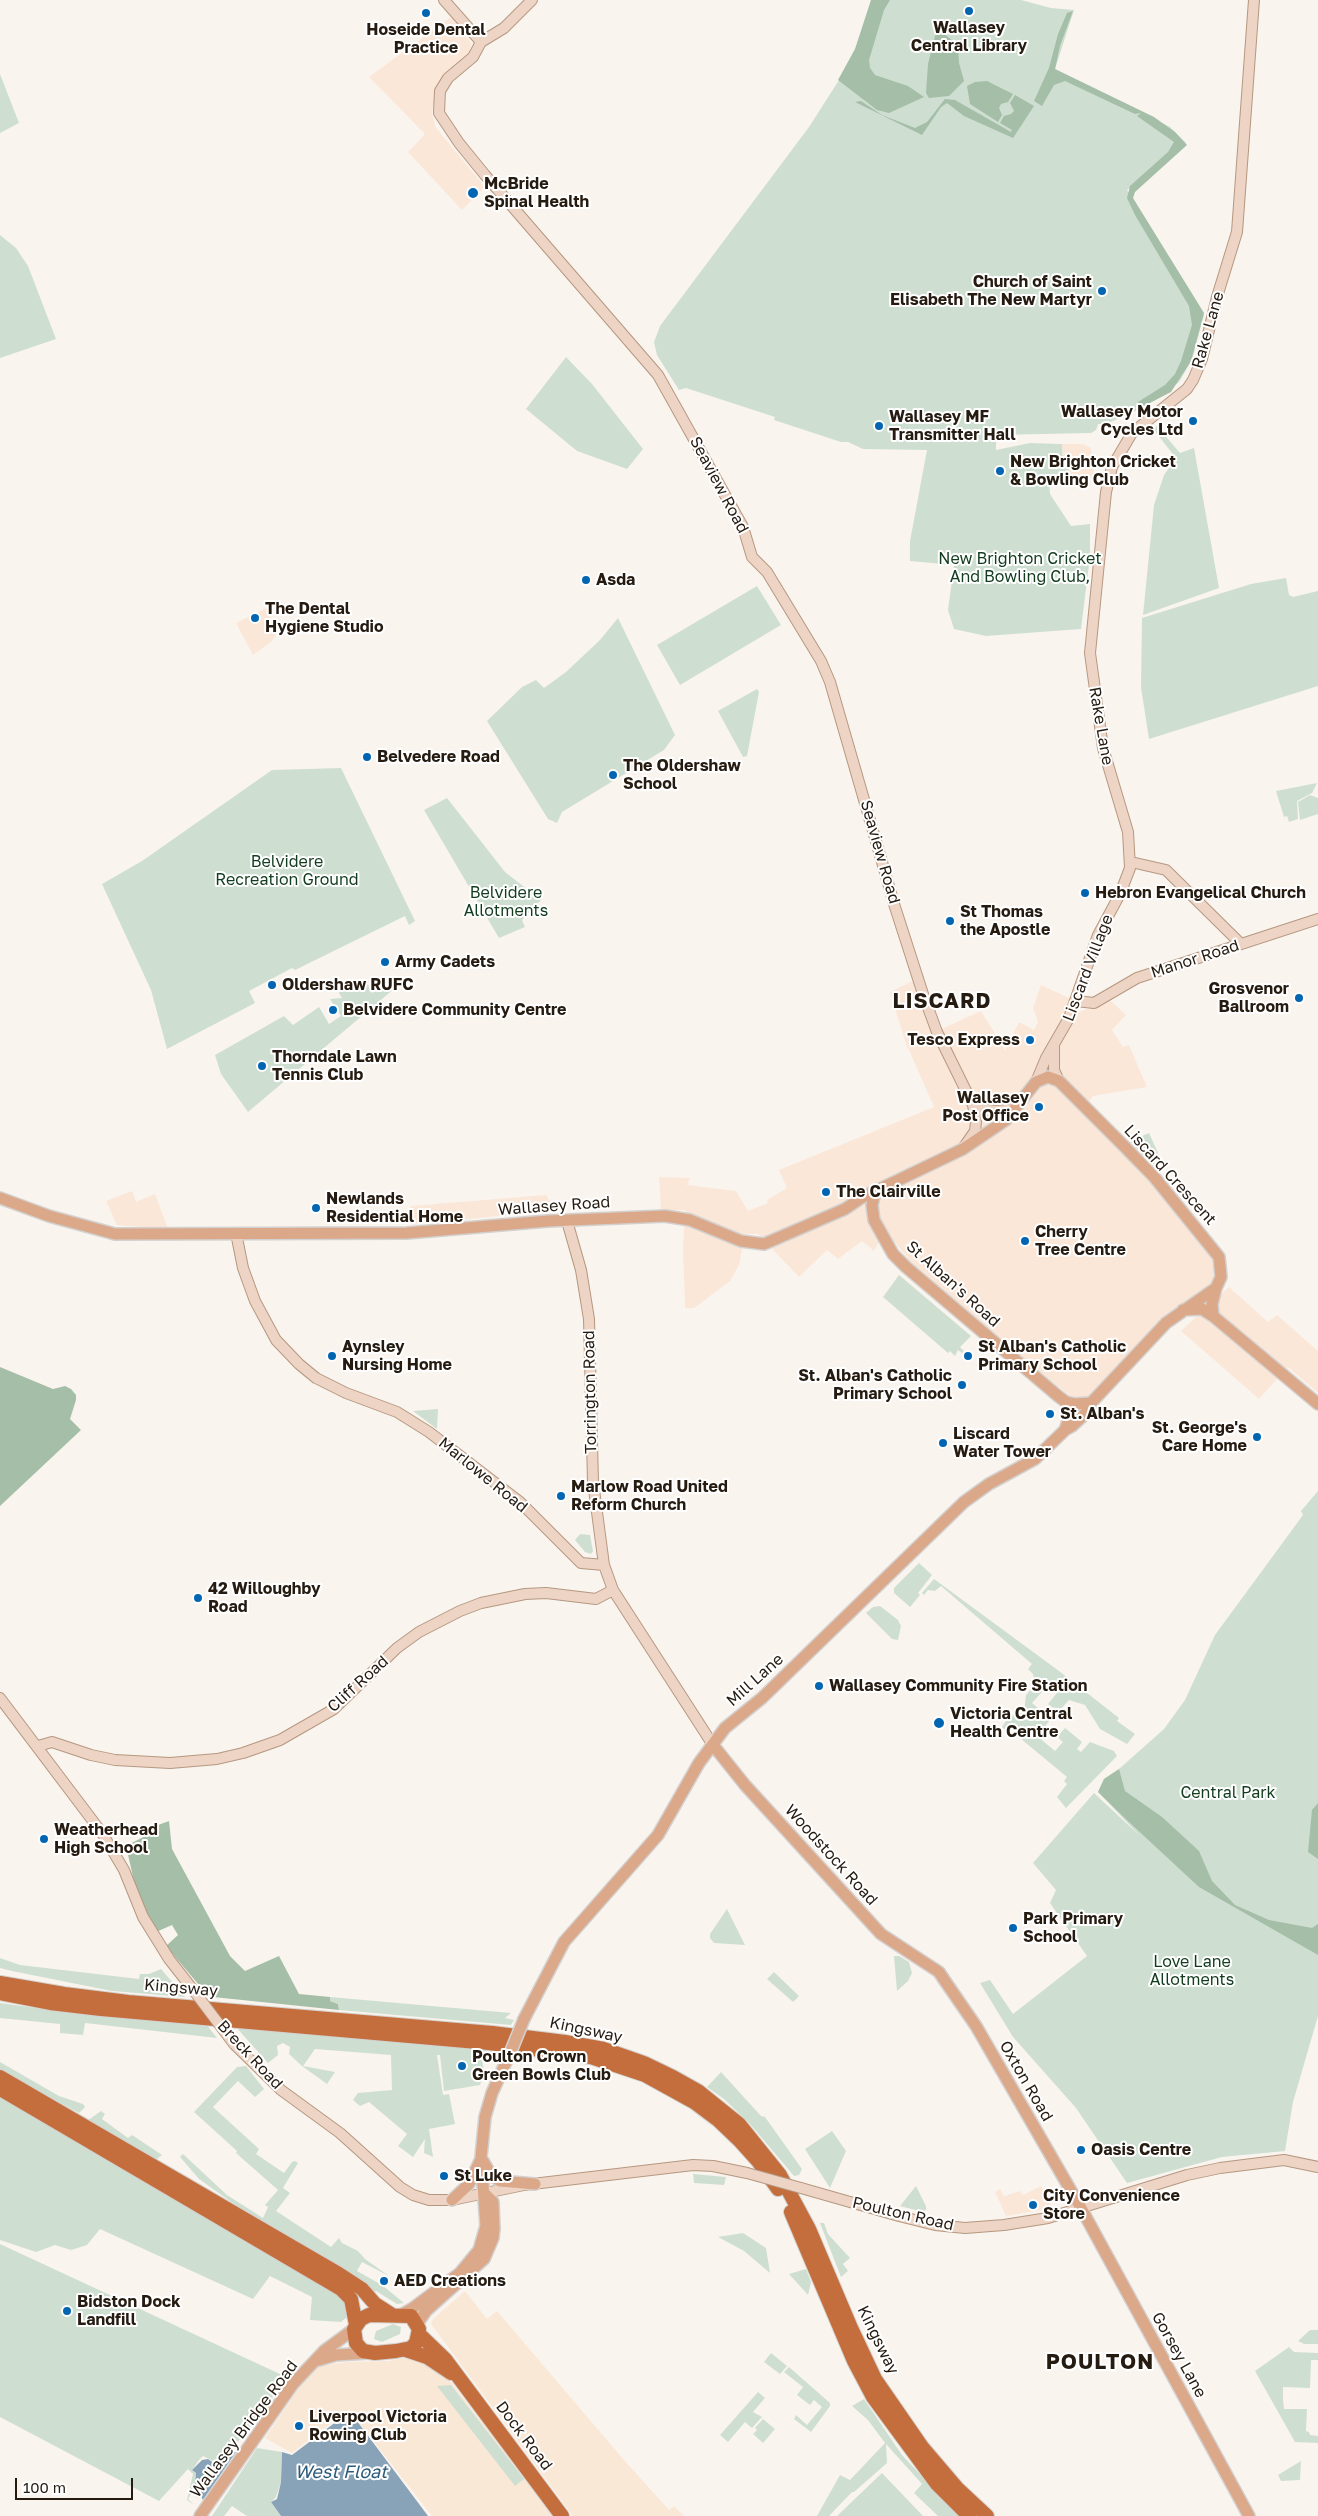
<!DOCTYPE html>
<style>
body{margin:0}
#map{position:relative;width:1318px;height:2516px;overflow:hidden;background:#faf4ef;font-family:"Golos Text",sans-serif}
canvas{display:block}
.scale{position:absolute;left:15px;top:2478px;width:118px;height:22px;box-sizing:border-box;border:2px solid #251b11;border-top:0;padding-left:6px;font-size:15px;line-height:18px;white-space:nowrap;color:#251b11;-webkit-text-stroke:4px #fff;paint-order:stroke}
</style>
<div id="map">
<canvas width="1318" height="2516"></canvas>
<div class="scale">100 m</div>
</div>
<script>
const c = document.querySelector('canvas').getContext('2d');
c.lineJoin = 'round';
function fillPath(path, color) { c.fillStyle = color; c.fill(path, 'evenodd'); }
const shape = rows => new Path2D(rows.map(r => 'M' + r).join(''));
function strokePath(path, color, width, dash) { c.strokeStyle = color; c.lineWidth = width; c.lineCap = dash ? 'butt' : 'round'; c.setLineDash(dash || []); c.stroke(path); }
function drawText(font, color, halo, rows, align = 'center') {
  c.font = font + ' "Golos Text",sans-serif'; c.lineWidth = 4; c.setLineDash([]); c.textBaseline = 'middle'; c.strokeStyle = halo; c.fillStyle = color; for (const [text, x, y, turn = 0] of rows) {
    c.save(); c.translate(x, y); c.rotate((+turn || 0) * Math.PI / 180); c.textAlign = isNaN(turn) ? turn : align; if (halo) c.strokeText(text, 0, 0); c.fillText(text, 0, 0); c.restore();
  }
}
fillPath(shape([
 [451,17,471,43,470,52,437,88,432,113,436,128,485,187,462,210,408,152,425,134,369,77],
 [1062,444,1083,444,1091,448,1094,477,1069,479,1068,464,1063,465],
 [266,608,276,630,276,635,271,642,253,655,236,623],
 [913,981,933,1033,981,1011,1005,1050,1019,1022,1034,1030,1038,1022,1033,1008,1041,985,1069,998,1079,1012,1110,1000,1126,1015,1112,1030,1123,1047,1129,1045,1147,1087,1093,1096,1088,1103,1212,1256,1214,1281,1154,1328,1089,1397,1077,1401,1007,1347,921,1275,885,1230,874,1251,862,1241,838,1259,827,1250,799,1277,758,1234,745,1234,739,1265,730,1281,694,1308,685,1308,683,1247,685,1210,661,1211,659,1177,690,1178,687,1185,736,1191,748,1211,768,1203,767,1200,787,1188,779,1170,934,1107,905,1041,890,992],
 [132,1191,136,1202,155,1194,168,1229,117,1225,106,1201],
 [546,1195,554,1208,546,1211,412,1225,411,1206],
 [1229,1287,1268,1322,1277,1315,1318,1351,1318,1393,1288,1367,1259,1399,1181,1331],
 [1041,2186,1053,2208,1006,2216,995,2192,1000,2189,1004,2196,1020,2191,1023,2195]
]), '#fbe7d8');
fillPath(shape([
 [465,2291,487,2319,497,2311,624,2460,669,2510,674,2506,684,2516,573,2516,431,2324,433,2319],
 [407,2357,426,2363,451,2382,554,2516,432,2516,349,2410,292,2453,265,2438,313,2367,347,2362,388,2361]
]), '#fae8d7');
fillPath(shape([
 [871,0,1021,0,1051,8,1074,10,1055,69,1170,127,1186,143,1163,165,1127,190,1204,315,1192,360,1179,382,1162,396,1140,409,1106,424,1098,424,1096,430,1091,433,996,435,996,450,1030,443,1062,444,1063,465,1068,464,1069,479,1049,481,1050,494,1071,526,1090,524,1090,556,1081,629,986,636,954,629,948,610,954,565,910,561,910,541,927,450,863,449,848,442,841,442,774,420,775,417,686,388,679,390,657,355,654,342,660,326,809,127,841,77,867,27],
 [0,74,19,123,0,133],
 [0,235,16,248,28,266,56,339,0,358],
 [566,357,592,384,643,449,627,469,577,451,526,409],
 [1157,426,1180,453,1194,448,1219,588,1143,615,1154,505,1164,475,1176,458,1153,429],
 [1286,578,1289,595,1293,597,1318,591,1318,686,1149,739,1141,687,1142,618,1251,584],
 [757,586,781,625,680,685,657,645],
 [618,618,675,735,664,750,562,812,557,823,548,819,487,721,522,687,536,680,544,688,566,672,600,640],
 [757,689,759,692,747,756,743,757,718,711],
 [341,768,415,921,409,925,405,916,295,970,292,968,249,991,255,1003,167,1049,151,990,102,884,142,861,272,770],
 [1317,783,1312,793,1297,801,1298,819,1289,822,1287,816,1284,817,1276,791],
 [1310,795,1318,798,1318,814,1300,820,1298,802],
 [447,798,505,872,541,900,522,920,525,927,499,938,424,810],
 [399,978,401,983,248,1112,221,1074,215,1055,284,1016,293,1025,319,1007,329,1024,341,1016,330,999,342,998,339,993,340,987,351,981,356,987,366,981,372,993,378,990,376,986,380,987],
 [1149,1133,1163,1164,1151,1164,1130,1141],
 [899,1275,971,1336,960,1347,964,1351,962,1353,958,1350,955,1356,950,1351,948,1353,883,1297],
 [438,1409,437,1429,413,1411],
 [1318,1491,1318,2016,1293,2102,1285,2151,1222,2157,1127,2183,1076,2108,1013,2037,980,1983,990,1980,1013,2014,1087,1956,1050,1903,1056,1890,1033,1863,1094,1793,1139,1835,1098,1792,1104,1779,1119,1769,1164,1729,1185,1700,1215,1635,1303,1515,1301,1511],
 [580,1534,590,1535,593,1551,591,1554,585,1552,575,1540],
 [919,1563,932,1575,918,1593,920,1595,910,1607,894,1593,894,1588],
 [934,1579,1059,1671,1119,1718,1117,1721,1135,1734,1127,1744,1100,1729,1085,1705,1069,1700,1059,1711,1054,1707,1053,1708,1048,1704,1060,1689,1051,1682,1032,1703,1051,1719,1037,1736,1055,1751,1063,1742,1057,1737,1065,1728,1082,1742,1077,1749,1081,1752,1090,1742,1114,1751,1117,1756,1066,1808,1057,1797,1067,1784,1064,1781,1067,1777,1015,1734,1016,1731,1011,1729,1008,1732,1002,1727,1010,1715,1015,1716,1024,1711,1026,1695,1035,1685,1033,1674,1028,1669,1032,1664,941,1586,935,1591,928,1590,924,1595,922,1593],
 [880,1606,898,1620,901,1626,898,1640,892,1639,866,1613,873,1607],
 [727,1909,745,1945,714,1943,710,1938,710,1934],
 [894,1956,899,1956,909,1962,912,1973,908,1981,897,1991],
 [0,1958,20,1965,139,1979,140,1974,149,1974,161,1969,185,1997,112,1991,12,1971,0,1968],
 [774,1972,799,1996,793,2002,767,1979],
 [330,1997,511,2013,505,2018,514,2020,511,2025,339,2010,338,2004,330,2001],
 [0,2003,86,2015,206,2024,217,2038,85,2023,83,2035,60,2033,60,2024,0,2018],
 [236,2027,500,2051,496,2060,482,2058,484,2073,480,2085,444,2091,440,2055,437,2055,443,2095,449,2094,455,2124,429,2129,433,2157,424,2153,425,2139,413,2157,398,2146,407,2134,369,2102,360,2106,353,2100,358,2093,392,2090,391,2055,315,2049,303,2066,335,2072,327,2084,302,2066,289,2054,290,2047,283,2043,277,2046,278,2055,268,2063],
 [0,2062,59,2096,83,2104,85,2107,79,2113,0,2070],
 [246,2066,264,2089,255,2097,238,2081,213,2107,259,2149,256,2154,284,2173,292,2162,295,2161,298,2163,283,2188,290,2193,276,2211,331,2247,339,2238,342,2243,358,2251,365,2259,389,2276,362,2262,357,2271,382,2285,404,2303,397,2304,376,2291,372,2293,261,2223,199,2179,180,2157,183,2154,227,2195,263,2218,268,2207,265,2205,278,2190,236,2153,237,2151,194,2112,237,2067],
 [721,2072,761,2116,765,2117,802,2169,799,2175,794,2176,750,2124,724,2099,707,2087],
 [0,2095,343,2297,348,2310,346,2318,341,2322,310,2320,312,2297,270,2276,253,2299,100,2229,87,2245,71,2250,55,2245,36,2252,0,2240],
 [101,2111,105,2114,102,2119,128,2138,132,2135,162,2155,157,2159,146,2157,87,2121],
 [832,2131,846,2151,830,2188,805,2149],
 [693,2174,726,2177,724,2185,694,2183],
 [916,2186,926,2206,926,2210,923,2212,900,2206],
 [820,2223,824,2223,828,2234,850,2258,843,2264,848,2271,841,2277],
 [743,2233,766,2248,770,2273,744,2251,718,2237],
 [0,2244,282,2375,273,2389,272,2402,221,2461,215,2462,203,2456,199,2460,192,2470,196,2473,195,2485,199,2495,198,2498,191,2494,188,2499,194,2505,187,2500,193,2474,188,2469,159,2501,0,2417],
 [806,2269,811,2282,808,2295,789,2274],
 [393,2324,401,2327,400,2334,382,2342,374,2339,376,2331],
 [1310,2330,1318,2330,1318,2344,1304,2344,1298,2341],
 [1289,2347,1294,2352,1318,2353,1318,2360,1311,2360,1310,2388,1283,2387,1283,2399,1284,2409,1307,2409,1306,2431,1309,2432,1310,2435,1318,2436,1318,2443,1295,2442,1255,2371],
 [771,2353,787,2366,780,2374,764,2362],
 [789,2367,830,2403,830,2406,811,2432,794,2419,796,2415,807,2425,822,2407,814,2400,810,2405,797,2395,803,2387,784,2372],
 [451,2385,524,2479,515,2486,437,2386],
 [758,2392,765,2398,753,2412,762,2417,752,2428,745,2422,728,2442,720,2435],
 [864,2399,902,2455,959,2516,938,2516,914,2493,922,2484,886,2444,887,2463,854,2492,852,2492,829,2516,817,2516,840,2475,850,2480,885,2443,868,2420,852,2406],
 [763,2419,775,2429,763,2443,753,2434,757,2430,755,2428],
 [257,2448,282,2452,281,2482,276,2497,271,2502,281,2516,247,2516,232,2506,224,2516,212,2516],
 [1301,2461,1300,2480,1281,2481,1278,2475],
 [882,2473,923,2516,837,2516]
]), '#cedfd1');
fillPath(shape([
 [871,0,890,0,884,10,869,60,870,68,875,75,908,86,924,97,889,113,877,110,838,80,855,49],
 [1073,11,1060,46,1055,69,1154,117,1175,132,1187,145,1135,192,1133,198,1204,313,1191,361,1171,392,1140,408,1138,402,1165,385,1175,374,1181,361,1192,325,1189,306,1135,215,1127,198,1130,186,1168,152,1174,142,1137,116,1141,113,1135,114,1065,81,1054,85,1042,106,1034,101,1049,68,1058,34,1067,13],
 [937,28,958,45,959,63,964,81,949,96,929,98,926,93,928,64],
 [987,81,1013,94,1008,102,1001,104,999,108,1002,115,998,122,970,104,967,86,975,82],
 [1015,95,1034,106,1013,138,964,116,947,103,941,107,922,135,855,102,861,101,882,115,915,128,927,122,945,99,955,100,1011,132,1012,130,1000,123,1004,116,1011,114,1014,111,1010,103],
 [0,1367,53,1389,65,1386,71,1389,76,1395,76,1400,70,1419,81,1430,0,1506],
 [1119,1769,1125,1791,1162,1817,1199,1851,1212,1881,1235,1905,1269,1920,1312,1928,1318,1924,1318,1955,1199,1887,1130,1823,1098,1792,1104,1779],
 [1318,1803,1318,1859,1308,1852,1312,1810],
 [169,1821,172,1849,230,1956,245,1971,279,1956,299,1994,330,1997,330,2001,338,2004,339,2010,213,1997,206,1990,204,1991,166,1946,178,1935,172,1925,156,1932,147,1918,134,1881,126,1846,151,1833,150,1828]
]), '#a4bea8');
fillPath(shape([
 [349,2412,354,2417,428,2516,281,2516,271,2502,277,2499,281,2482,282,2452,292,2455],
 [233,2452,236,2452,203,2500,195,2485,196,2473,192,2470,202,2460,208,2459,217,2465,207,2476,210,2477]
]), '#88a3b7');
const secondary = shape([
 [444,0,481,42],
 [481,42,473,57,448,78,440,91,439,113,459,143,485,175,658,375,743,527,752,557,767,572,821,661,830,682,895,907,923,994,937,1032,973,1105,976,1122,975,1131,964,1147],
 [481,42,504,28,532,0],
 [1131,862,1166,870,1241,944],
 [1076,1001,1094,1003,1137,978,1318,919],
 [1054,1047,1054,1070,1059,1081],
 [1036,1082,1046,1058,1069,1018,1098,935,1120,894,1130,868,1128,832,1103,748,1090,653,1106,492,1112,467,1132,433,1187,389,1193,380,1202,359,1217,297,1237,232,1254,0],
 [973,1105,980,1109,996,1111,1016,1109],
 [567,1221,581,1270,589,1319,593,1482,604,1565,613,1590,713,1745],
 [236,1233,243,1268,255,1301,276,1340,299,1364,316,1378,346,1393,397,1412,429,1432,520,1502,581,1563,604,1565],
 [0,1698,102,1833,124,1870,143,1917,169,1959,194,1991],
 [38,1746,52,1742,91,1755,115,1760,170,1763,217,1759,243,1753,280,1740,334,1709,397,1648,419,1632,460,1611,481,1603,525,1594,546,1593,596,1599,613,1590],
 [234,2044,281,2090,340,2133,400,2187,413,2195,429,2200,452,2200,524,2185,693,2165,713,2166,747,2173],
 [801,2188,899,2216,935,2225,965,2228,1004,2225,1048,2218,1187,2175,1220,2168,1284,2160,1318,2167]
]);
const primary = shape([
 [875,1193,872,1205,874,1220,893,1254,906,1267,1058,1396,1066,1402,1075,1404,1091,1403],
 [0,1198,49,1216,115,1234,407,1233,548,1221,665,1216,690,1220,741,1241,764,1244,845,1209,861,1198,963,1149,1006,1120,1036,1082,1048,1077,1059,1081,1125,1147,1155,1178,1219,1257,1221,1277,1216,1288,1166,1323,1091,1403,1086,1413,1072,1426,1065,1430,1035,1459,989,1484,964,1502,762,1698,725,1728,699,1763,658,1835,564,1942,524,2019],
 [1183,1310,1202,1309,1213,1316,1318,1404],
 [1213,1316,1212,1304,1216,1288],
 [1065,1430,1070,1415,1066,1402],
 [713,1745,745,1785,881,1934,939,1972,945,1981,976,2026,1081,2208,1249,2516],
 [483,2161,491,2175,500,2181,535,2184],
 [452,2200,469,2184,480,2161],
 [401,2315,413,2308,460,2273,479,2250,486,2226,481,2157,485,2117,492,2093,511,2051],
 [417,2324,426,2311,484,2259,493,2238,494,2229,493,2202,484,2193],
 [319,2360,336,2355,368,2353],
 [200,2516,293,2384,324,2351,354,2329]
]);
const highway = shape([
 [0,1983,64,1994,128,2002,492,2033,565,2042,604,2049,644,2063,673,2077,698,2091,739,2124,780,2175,809,2229,851,2328,875,2379,922,2447,957,2488,987,2516],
 [0,1993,50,2003,101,2009,489,2043,591,2057,645,2075,694,2102,718,2120,740,2141,758,2161,778,2189],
 [0,2077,339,2274,362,2289,375,2304,392,2315],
 [0,2089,341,2289,351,2299,356,2325],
 [791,2212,854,2361,873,2397,937,2484,969,2516],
 [369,2315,411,2316,419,2329,416,2343,411,2348,396,2351,375,2353,363,2351,356,2343,354,2329,361,2319,369,2315],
 [419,2334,445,2359,562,2516],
 [406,2350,427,2357,451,2373]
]);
strokePath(secondary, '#b59880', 12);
strokePath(primary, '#d3d1cf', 14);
strokePath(highway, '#d3d1cf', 16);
strokePath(secondary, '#edd4c4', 10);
strokePath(primary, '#dba88a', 11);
strokePath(highway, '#c36e3c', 14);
const secondaryBridge = shape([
 [194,1991,234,2044],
 [747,2173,801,2188]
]);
const primaryBridge = shape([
 [511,2051,524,2019]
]);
strokePath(secondaryBridge, '#b59880', 12, []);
strokePath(primaryBridge, '#d3d1cf', 14, []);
strokePath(secondaryBridge, '#edd4c4', 10);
strokePath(primaryBridge, '#dba88a', 11);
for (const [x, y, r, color] of [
 [969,11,5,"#0265b1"],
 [426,13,5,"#0265b1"],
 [473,193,6,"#0265b1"],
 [1102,291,5,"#0265b1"],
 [1193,421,5,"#0265b1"],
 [879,426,5,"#0265b1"],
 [1000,471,5,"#0265b1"],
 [586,580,5,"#0265b1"],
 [255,618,5,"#0265b1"],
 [367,757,5,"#0265b1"],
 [613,775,5,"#0265b1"],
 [1085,893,5,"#0265b1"],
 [950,921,5,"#0265b1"],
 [385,962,5,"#0265b1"],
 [272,985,5,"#0265b1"],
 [1299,998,5,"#0265b1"],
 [333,1010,5,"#0265b1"],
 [1030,1040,5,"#0265b1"],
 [262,1066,5,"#0265b1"],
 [1039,1107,5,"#0265b1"],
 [826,1192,5,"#0265b1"],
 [316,1208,5,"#0265b1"],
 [1025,1241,5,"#0265b1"],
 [332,1356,5,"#0265b1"],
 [968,1356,5,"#0265b1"],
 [962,1385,5,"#0265b1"],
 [1050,1414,5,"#0265b1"],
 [1257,1437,5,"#0265b1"],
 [943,1443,5,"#0265b1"],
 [561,1496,5,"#0265b1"],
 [198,1598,5,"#0265b1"],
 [819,1686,5,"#0265b1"],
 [939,1723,6,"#0265b1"],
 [44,1839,5,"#0265b1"],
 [1013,1928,5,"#0265b1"],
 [462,2066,5,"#0265b1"],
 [1081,2150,5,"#0265b1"],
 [444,2176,5,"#0265b1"],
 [1033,2205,5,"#0265b1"],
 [384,2281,5,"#0265b1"],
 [67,2311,5,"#0265b1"],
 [299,2426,5,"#0265b1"]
]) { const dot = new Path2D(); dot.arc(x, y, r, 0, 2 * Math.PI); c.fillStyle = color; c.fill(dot); strokePath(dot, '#fff', 2); }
drawText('bold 16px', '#251b11', '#fff', [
 ["Wallasey",969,28,"center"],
 ["Central Library",969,46,"center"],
 ["Hoseide Dental",426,30,"center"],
 ["Practice",426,48,"center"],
 ["McBride",484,184],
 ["Spinal Health",484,202],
 ["Church of Saint",1092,282,"right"],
 ["Elisabeth The New Martyr",1092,300,"right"],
 ["Wallasey Motor",1183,412,"right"],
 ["Cycles Ltd",1183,430,"right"],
 ["Wallasey MF",889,417],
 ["Transmitter Hall",889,435],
 ["New Brighton Cricket",1010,462],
 ["& Bowling Club",1010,480],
 ["Asda",596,580],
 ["The Dental",265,609],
 ["Hygiene Studio",265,627],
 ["Belvedere Road",377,757],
 ["The Oldershaw",623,766],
 ["School",623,784],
 ["Hebron Evangelical Church",1095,893],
 ["St Thomas",960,912],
 ["the Apostle",960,930],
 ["Army Cadets",395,962],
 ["Oldershaw RUFC",282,985],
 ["Grosvenor",1289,989,"right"],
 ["Ballroom",1289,1007,"right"],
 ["Belvidere Community Centre",343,1010],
 ["Tesco Express",1020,1040,"right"],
 ["Thorndale Lawn",272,1057],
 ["Tennis Club",272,1075],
 ["Wallasey",1029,1098,"right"],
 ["Post Office",1029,1116,"right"],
 ["The Clairville",836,1192],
 ["Newlands",326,1199],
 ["Residential Home",326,1217],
 ["Cherry",1035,1232],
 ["Tree Centre",1035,1250],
 ["Aynsley",342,1347],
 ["Nursing Home",342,1365],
 ["St Alban's Catholic",978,1347],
 ["Primary School",978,1365],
 ["St. Alban's Catholic",952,1376,"right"],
 ["Primary School",952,1394,"right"],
 ["St. Alban's",1060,1414],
 ["St. George's",1247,1428,"right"],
 ["Care Home",1247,1446,"right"],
 ["Liscard",953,1434],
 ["Water Tower",953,1452],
 ["Marlow Road United",571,1487],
 ["Reform Church",571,1505],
 ["42 Willoughby",208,1589],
 ["Road",208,1607],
 ["Wallasey Community Fire Station",829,1686],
 ["Victoria Central",950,1714],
 ["Health Centre",950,1732],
 ["Weatherhead",54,1830],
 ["High School",54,1848],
 ["Park Primary",1023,1919],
 ["School",1023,1937],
 ["Poulton Crown",472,2057],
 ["Green Bowls Club",472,2075],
 ["Oasis Centre",1091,2150],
 ["St Luke",454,2176],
 ["City Convenience",1043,2196],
 ["Store",1043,2214],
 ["AED Creations",394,2281],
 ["Bidston Dock",77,2302],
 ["Landfill",77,2320],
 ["Liverpool Victoria",309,2417],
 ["Rowing Club",309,2435]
], 'left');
drawText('16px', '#251b11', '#fff', [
 ["Rake Lane",1208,330,-74],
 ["Seaview Road",719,485,62],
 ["Rake Lane",1101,726,80],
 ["Seaview Road",880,852,74],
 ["Manor Road",1195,959,-18],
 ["Liscard Village",1088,968,-69],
 ["Liscard Crescent",1170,1175,48],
 ["Wallasey Road",554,1206,-4],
 ["St Alban's Road",953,1284,42],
 ["Torrington Road",590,1392,-91],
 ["Marlowe Road",483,1475,39],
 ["Mill Lane",755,1680,-42],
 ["Cliff Road",358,1684,-42],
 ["Woodstock Road",831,1855,48],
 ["Kingsway",181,1988,5],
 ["Kingsway",586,2030,12],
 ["Breck Road",250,2055,47],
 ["Oxton Road",1026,2081,60],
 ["Poulton Road",903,2214,13],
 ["Kingsway",878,2340,64],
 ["Gorsey Lane",1179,2355,61],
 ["Wallasey Bridge Road",244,2429,-53],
 ["Dock Road",524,2436,53]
]);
drawText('16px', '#123c1e', '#fff', [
 ["New Brighton Cricket",1020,559],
 ["And Bowling Club,",1020,577],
 ["Belvidere",287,862],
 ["Recreation Ground",287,880],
 ["Belvidere",506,893],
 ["Allotments",506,911],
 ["Central Park",1228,1793],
 ["Love Lane",1192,1962],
 ["Allotments",1192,1980]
]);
drawText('italic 18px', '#2d5c7b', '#fff', [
 ["West Float",341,2472]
]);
c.letterSpacing = '1px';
drawText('bold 21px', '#251b11', '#fff', [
 ["LISCARD",942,1001],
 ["POULTON",1100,2362]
]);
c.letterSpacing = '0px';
</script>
